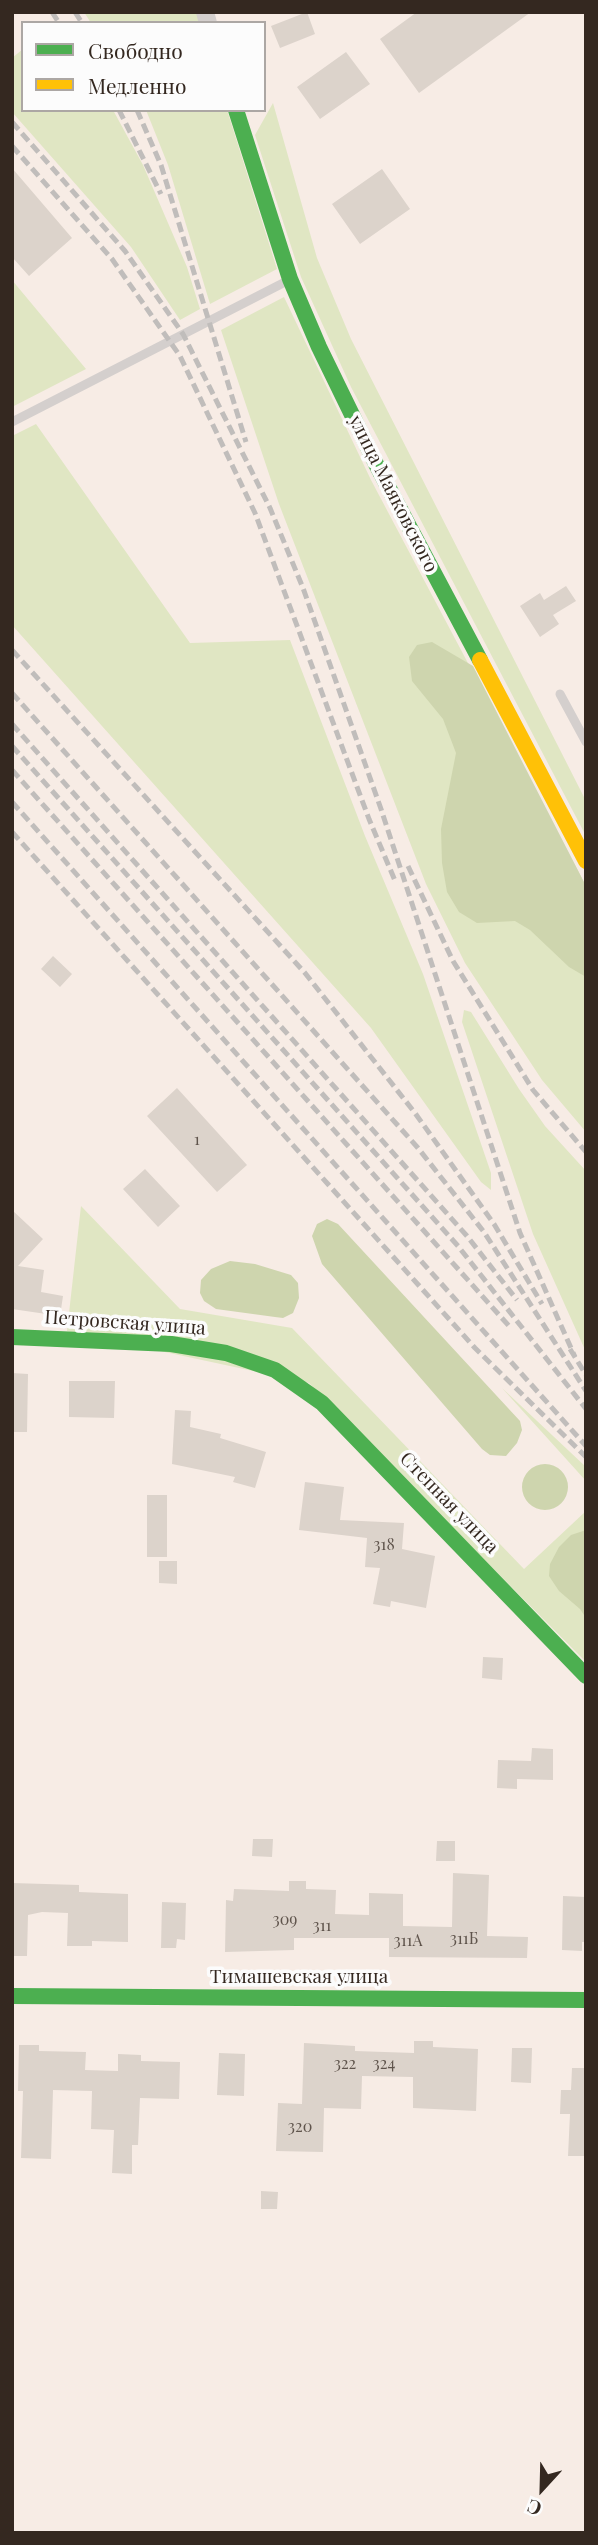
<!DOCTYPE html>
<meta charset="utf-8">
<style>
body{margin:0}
#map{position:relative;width:598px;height:2545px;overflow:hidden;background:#f7ece5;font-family:"Playfair Display",serif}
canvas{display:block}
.frame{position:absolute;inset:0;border:14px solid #342820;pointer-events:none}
.legend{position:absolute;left:21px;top:21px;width:245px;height:91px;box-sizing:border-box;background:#fcfcfc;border:2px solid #aca7a4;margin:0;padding:9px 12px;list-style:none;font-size:21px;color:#342820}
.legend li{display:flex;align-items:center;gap:14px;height:35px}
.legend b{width:35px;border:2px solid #aca7a4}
.north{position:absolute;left:507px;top:2454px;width:70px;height:70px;-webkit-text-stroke:5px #fcfcfc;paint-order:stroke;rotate:202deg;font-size:19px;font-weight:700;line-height:28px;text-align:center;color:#342820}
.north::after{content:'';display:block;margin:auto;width:24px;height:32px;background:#342820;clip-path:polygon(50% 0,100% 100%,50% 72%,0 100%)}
</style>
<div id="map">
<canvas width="598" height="2545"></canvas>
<div class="frame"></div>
<ul class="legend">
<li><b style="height:9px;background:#4caf50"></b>Свободно</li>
<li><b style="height:9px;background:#ffc107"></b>Медленно</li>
</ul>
<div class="north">С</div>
</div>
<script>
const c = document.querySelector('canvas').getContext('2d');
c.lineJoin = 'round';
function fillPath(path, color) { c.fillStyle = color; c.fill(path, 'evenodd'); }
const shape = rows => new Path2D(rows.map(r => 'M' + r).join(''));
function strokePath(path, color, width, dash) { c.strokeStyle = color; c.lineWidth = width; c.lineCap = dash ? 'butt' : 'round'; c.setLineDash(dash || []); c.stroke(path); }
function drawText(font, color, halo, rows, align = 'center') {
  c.font = font + ' "Playfair Display",serif'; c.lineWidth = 7; c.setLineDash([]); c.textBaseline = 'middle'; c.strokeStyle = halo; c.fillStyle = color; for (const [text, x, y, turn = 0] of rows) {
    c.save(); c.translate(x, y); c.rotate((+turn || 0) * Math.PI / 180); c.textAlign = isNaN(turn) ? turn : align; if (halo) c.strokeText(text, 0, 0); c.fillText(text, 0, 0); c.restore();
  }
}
fillPath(shape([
 [84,12,198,12,200,23,91,23],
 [23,49,23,110,113,110,143,165,187,267,200,309,180,320,131,247,12,112,12,58],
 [273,103,317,258,351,339,586,801,586,836,351,387,301,277,255,135],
 [146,110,227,110,277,269,210,304,168,165],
 [12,280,86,369,12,407],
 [284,297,371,480,586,886,586,1132,542,1080,465,963,426,884,279,504,221,330],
 [36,424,190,643,290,640,365,836,423,974,491,1173,491,1190,481,1182,371,1028,12,625,12,436],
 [464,1010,471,1012,519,1089,545,1126,586,1171,586,1352,533,1234,462,1022],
 [81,1206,180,1309,292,1328,524,1569,586,1511,586,1662,309,1383,67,1331],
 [502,1388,586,1467,586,1481]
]), '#e0e6c3');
fillPath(shape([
 [432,642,473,666,586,886,586,977,569,967,530,930,515,921,477,923,459,912,447,892,442,863,441,829,456,753,443,719,412,681,409,657,417,645],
 [327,1219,338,1224,520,1421,522,1430,517,1443,506,1456,490,1455,482,1449,322,1264,312,1236,317,1224],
 [230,1261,255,1264,291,1275,298,1283,299,1298,293,1313,283,1318,275,1317,216,1309,204,1301,200,1293,201,1280,211,1269],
 '522 1487a23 23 0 1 1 46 0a23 23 0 1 1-46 0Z',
 [586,1530,586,1618,580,1609,559,1591,549,1576,550,1564,559,1547,571,1535]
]), '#ced5ae');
fillPath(shape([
 [307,12,315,34,280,48,271,26],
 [417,12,531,12,419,93,380,39],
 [346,52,370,84,320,119,297,87],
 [12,168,72,238,29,276,12,257],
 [382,169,410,209,360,244,332,204],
 [566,586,576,601,553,615,559,624,540,637,520,606,540,593,544,600],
 [53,956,72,974,60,987,41,969],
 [177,1088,247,1165,217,1192,147,1116],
 [145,1169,180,1206,158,1227,123,1189],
 [12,1210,43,1239,18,1266,44,1270,41,1292,63,1296,60,1316,12,1309],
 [12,1373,28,1374,27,1432,12,1432],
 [69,1381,115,1381,114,1418,69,1417],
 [175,1410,191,1411,190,1427,221,1434,220,1438,266,1452,255,1488,233,1482,235,1477,172,1464],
 [305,1482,344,1487,340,1520,404,1523,402,1549,435,1556,426,1608,391,1601,390,1607,373,1604,380,1568,365,1567,367,1538,299,1530],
 [147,1495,167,1495,167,1557,147,1557],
 [159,1561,177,1561,177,1584,159,1583],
 [483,1657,503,1658,502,1680,482,1678],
 [532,1748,553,1749,553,1780,517,1779,517,1789,497,1788,498,1760,531,1761],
 [253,1839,273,1839,272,1857,252,1856],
 [437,1841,455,1841,455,1861,436,1861],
 [453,1873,489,1875,487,1936,528,1937,527,1958,389,1957,389,1938,294,1938,294,1950,225,1952,226,1900,233,1901,234,1889,289,1891,289,1881,306,1881,306,1889,336,1890,335,1914,369,1915,369,1893,403,1894,403,1926,452,1927],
 [12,1883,79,1885,79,1892,128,1894,128,1942,92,1941,92,1946,67,1946,68,1913,42,1912,28,1915,27,1956,12,1956],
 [563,1896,586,1897,586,1942,582,1942,582,1951,562,1950],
 [162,1902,186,1903,185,1940,177,1939,176,1948,161,1948],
 [414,2041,433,2041,433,2047,478,2049,476,2111,413,2108,413,2077,362,2076,361,2109,324,2108,323,2152,276,2151,278,2103,302,2104,304,2043,355,2046,355,2051,414,2053],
 [19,2045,39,2045,39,2051,86,2052,85,2070,118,2071,118,2054,141,2055,141,2061,180,2062,179,2099,140,2098,138,2145,132,2145,132,2174,112,2173,114,2130,91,2129,92,2091,53,2090,51,2159,21,2158,23,2091,18,2091],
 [512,2048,532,2048,531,2083,511,2082],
 [219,2053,245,2054,244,2096,217,2095],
 [572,2068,586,2068,586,2156,568,2156,570,2114,560,2114,561,2090,571,2090],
 [261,2191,278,2192,277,2209,261,2209]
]), '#dcd3cb');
strokePath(shape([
 [12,422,289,280],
 [560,694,586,742]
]), '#d4cfcd', 9);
strokePath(shape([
 [205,12,208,23]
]), '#d4cfcd', 18);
strokePath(shape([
 [236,110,290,279,319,347,376,464,480,660],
 [12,1337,171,1344,226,1353,275,1370,322,1403,586,1676],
 [12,1996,586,2000]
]), '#4caf50', 16);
strokePath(shape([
 [480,660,586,861]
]), '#ffc107', 16);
strokePath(shape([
 [52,12,59,23],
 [75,12,82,23],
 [119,110,161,194],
 [137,110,161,165,246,442],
 [12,122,125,251,183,334,270,508,303,588,381,809,520,1233,575,1357],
 [12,146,112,259,180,356,255,513,369,819,396,883],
 [12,650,305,973,415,1113,494,1224,542,1304],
 [12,693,418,1148,484,1232,586,1391],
 [12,724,467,1236,517,1300],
 [12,746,458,1246,586,1409],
 [12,770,509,1326],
 [12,802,586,1446],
 [12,832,475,1348,586,1457],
 [408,866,453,961,533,1090,586,1152],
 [570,1349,586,1375]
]), '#c0bdbb', 5, [10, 5]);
drawText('16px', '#5f544c', null, [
 ["1",197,1140],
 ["318",384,1545],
 ["309",285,1920],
 ["311",322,1926],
 ["311Б",464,1939],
 ["311А",408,1941],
 ["322",345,2064],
 ["324",384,2064],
 ["320",300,2127]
]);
drawText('19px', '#342820', '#fcfcfc', [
 ["улица Маяковского",393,494,63],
 ["Петровская улица",125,1323,4],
 ["Степная улица",449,1503,46],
 ["Тимашевская улица",299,1977]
]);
</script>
